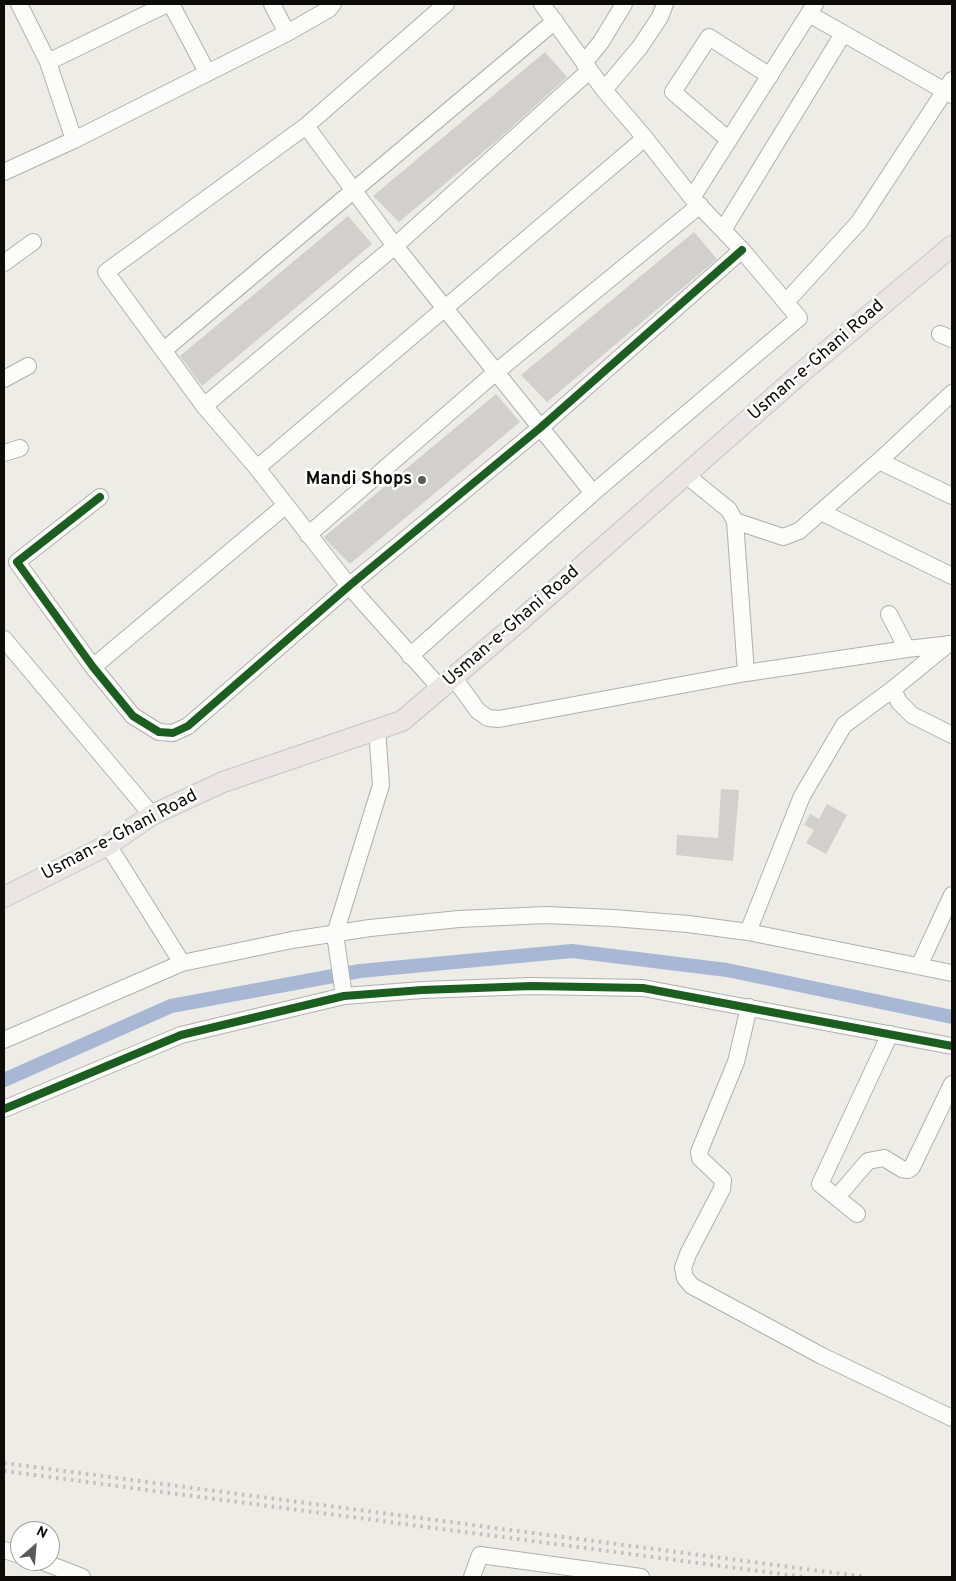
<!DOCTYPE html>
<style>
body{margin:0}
#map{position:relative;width:956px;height:1581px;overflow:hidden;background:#edece6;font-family:Overpass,sans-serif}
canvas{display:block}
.frame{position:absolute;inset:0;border:5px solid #0d0c08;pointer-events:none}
.north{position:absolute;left:10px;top:1521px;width:50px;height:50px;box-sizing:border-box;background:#fff;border:1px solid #9e9e9c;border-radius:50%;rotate:27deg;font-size:14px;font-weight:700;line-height:20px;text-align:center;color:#0d0c08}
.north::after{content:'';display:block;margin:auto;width:18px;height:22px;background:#5b5a56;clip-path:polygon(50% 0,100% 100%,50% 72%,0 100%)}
</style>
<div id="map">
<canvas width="956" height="1581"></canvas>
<div class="frame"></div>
<div class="north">N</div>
</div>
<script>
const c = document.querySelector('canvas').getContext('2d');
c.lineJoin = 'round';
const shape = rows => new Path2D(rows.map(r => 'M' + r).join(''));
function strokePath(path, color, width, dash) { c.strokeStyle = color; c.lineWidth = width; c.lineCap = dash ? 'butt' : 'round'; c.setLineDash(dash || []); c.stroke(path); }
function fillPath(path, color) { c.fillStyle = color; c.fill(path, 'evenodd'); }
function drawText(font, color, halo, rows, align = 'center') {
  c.font = font + ' Overpass,sans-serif'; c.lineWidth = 5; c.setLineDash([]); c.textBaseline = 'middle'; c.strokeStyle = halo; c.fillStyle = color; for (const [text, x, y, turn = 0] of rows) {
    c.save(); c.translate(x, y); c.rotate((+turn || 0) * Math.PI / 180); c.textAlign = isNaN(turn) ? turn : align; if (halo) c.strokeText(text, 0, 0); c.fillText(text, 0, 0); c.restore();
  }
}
strokePath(shape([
 [4,1080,171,1006,360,971,572,951,727,970,952,1017]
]), '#a8b8d4', 14);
fillPath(shape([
 [545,52,567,77,501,137,399,222,373,196],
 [348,216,372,244,202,386,180,356],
 [694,232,717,259,547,402,521,375],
 [496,394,520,422,350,564,326,540,324,537],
 [721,789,739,790,733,861,676,855,677,835,718,838],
 [827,804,847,815,826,854,806,843,814,830,804,825,810,814,819,819]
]), '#d2d0cc');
const minor = shape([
 [19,4,48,62,74,140],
 [171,4,207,72],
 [272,4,287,33],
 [809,14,952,95],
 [48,62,167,4],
 [584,63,601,42,624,4],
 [604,90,640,47,660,17,665,4],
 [306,126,395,246,593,493],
 [729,140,673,92,709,37,770,76],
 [4,172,74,140,287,33,329,9,333,4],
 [692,198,815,4],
 [723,230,843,34],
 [4,263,33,242],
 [786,302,859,222,952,80],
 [940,334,952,339],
 [164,350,555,21],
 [4,379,28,366],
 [204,406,395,246,589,71],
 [4,453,20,448],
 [879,461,952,496],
 [257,468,645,138],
 [686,475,729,510,735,521,746,673],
 [100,497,17,562,93,667,133,716,159,732,173,733,188,726,349,586,540,428,742,250],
 [821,512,952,576],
 [735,521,783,537,799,531,879,461,952,393],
 [308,535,496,372,700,205],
 [889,614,907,649],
 [4,639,152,815],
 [410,656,593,493,799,318,742,250,692,198,645,138,604,90,542,4],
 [93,667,286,505],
 [454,678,478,711,488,718,499,719,746,673,907,649,952,644],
 [441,689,349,586,257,468,204,406,106,272,306,126,446,4],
 [893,689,899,702,912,715,952,735],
 [108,845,182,963],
 [748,932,802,796,844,725,893,689,948,644],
 [919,966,952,895],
 [344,996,335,934,381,785,377,729],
 [749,1007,736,1062,699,1152,700,1158,723,1180,722,1189,688,1254,683,1268,685,1278,692,1286,822,1356,952,1418],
 [4,1040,182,963,292,940,370,928,459,919,546,915,613,918,688,924,748,932,952,973],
 [4,1109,181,1035,344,996,422,990,532,986,643,988,952,1046],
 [837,1197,868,1161,884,1158,902,1169,908,1170,912,1167,952,1084],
 [857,1214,820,1184,890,1034],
 [4,1550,20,1555],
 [41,1561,82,1577],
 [472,1577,480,1555,641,1577]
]);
const major = shape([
 [4,897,108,845,152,815,223,782,402,721,522,619,808,367,952,246]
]);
strokePath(minor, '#b1b0ac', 18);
strokePath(major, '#c8c7c5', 22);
strokePath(minor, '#fcfcfb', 16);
strokePath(major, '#ebe5e5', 20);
strokePath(shape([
 [4,1463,866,1577],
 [4,1471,804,1577]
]), '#c2c2c1', 4, [2.5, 5]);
strokePath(shape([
 [100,497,17,562,93,667,133,716,159,732,173,733,188,726,349,586,540,428,742,250],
 [4,1109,181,1035,344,996,422,990,532,986,643,988,952,1046]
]), '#1b5e20', 8);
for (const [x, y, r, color] of [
 [422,480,5,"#5b5a56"]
]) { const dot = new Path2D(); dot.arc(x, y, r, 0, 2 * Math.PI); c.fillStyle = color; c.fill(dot); strokePath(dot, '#fff', 2); }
drawText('18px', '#0d0c08', '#fff', [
 ["Usman-e-Ghani Road",817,361,-41],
 ["Usman-e-Ghani Road",512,627,-41],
 ["Usman-e-Ghani Road",120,836,-28]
]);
drawText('bold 18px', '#0d0c08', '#fff', [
 ["Mandi Shops",412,480]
], 'right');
</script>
